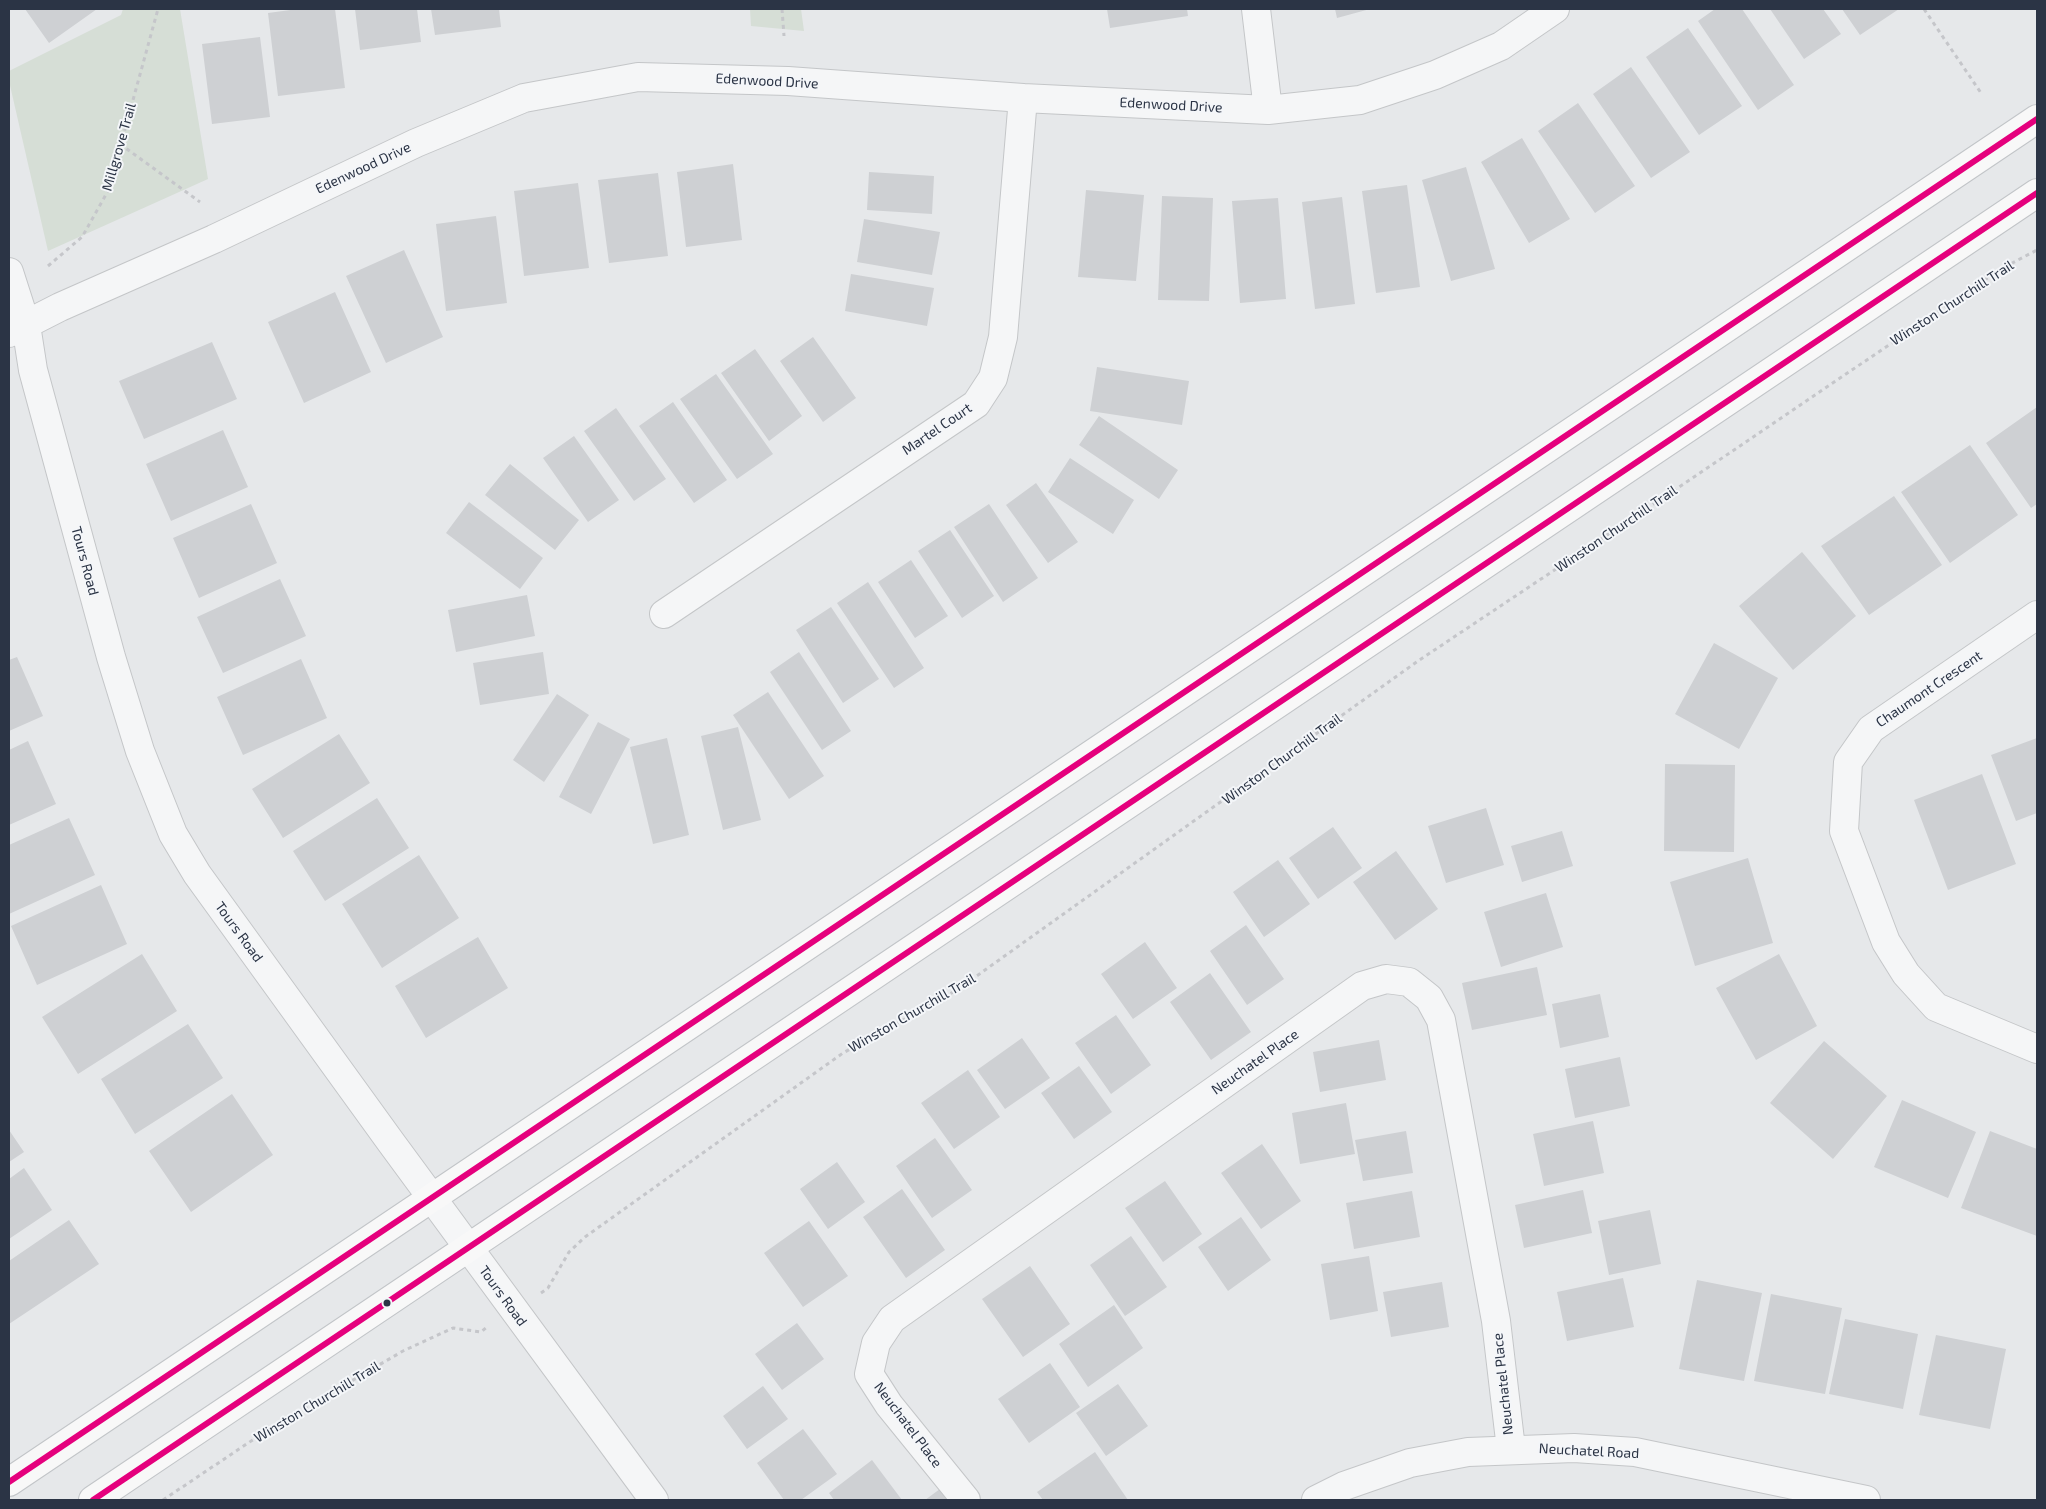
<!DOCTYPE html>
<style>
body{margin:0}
#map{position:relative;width:2046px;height:1509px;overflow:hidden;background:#e6e8ea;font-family:"Exo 2",sans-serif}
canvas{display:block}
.frame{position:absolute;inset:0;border:10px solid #2b3445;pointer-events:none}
</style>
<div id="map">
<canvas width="2046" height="1509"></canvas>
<div class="frame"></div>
</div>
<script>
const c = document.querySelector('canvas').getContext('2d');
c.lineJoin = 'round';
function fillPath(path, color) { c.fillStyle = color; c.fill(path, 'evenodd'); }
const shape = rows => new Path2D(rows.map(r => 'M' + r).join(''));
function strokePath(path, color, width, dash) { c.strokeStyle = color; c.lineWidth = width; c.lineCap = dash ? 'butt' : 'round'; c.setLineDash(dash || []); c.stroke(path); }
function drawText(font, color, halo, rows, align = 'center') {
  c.font = font + ' "Exo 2",sans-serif'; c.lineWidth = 4; c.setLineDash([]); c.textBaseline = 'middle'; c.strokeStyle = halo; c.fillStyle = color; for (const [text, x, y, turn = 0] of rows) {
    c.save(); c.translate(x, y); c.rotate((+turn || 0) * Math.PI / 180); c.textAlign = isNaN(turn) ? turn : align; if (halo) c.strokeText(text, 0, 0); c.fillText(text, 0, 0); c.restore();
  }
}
fillPath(shape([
 [123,9,180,9,208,179,48,251,9,81,9,71,121,15],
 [750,9,801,9,804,31,751,26]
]), '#d6ded6');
fillPath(shape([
 [25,9,97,9,49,43],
 [298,9,335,9,345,88,278,96,268,13],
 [355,9,417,9,421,42,360,50],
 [431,9,499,9,501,27,435,35],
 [1107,9,1187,9,1188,16,1110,28],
 [1335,9,1370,9,1337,18],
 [1715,9,1742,9,1794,85,1758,110,1698,21],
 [1770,9,1823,9,1841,34,1804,59],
 [1842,9,1899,9,1860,35],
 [1688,28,1742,106,1699,135,1646,57],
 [260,37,270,117,212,124,202,44],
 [1631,67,1690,152,1651,178,1593,94],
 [1578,103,1635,186,1595,213,1538,131],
 [1522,138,1570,219,1529,243,1481,162],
 [733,164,742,240,686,247,677,172],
 [1466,167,1495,269,1451,281,1422,180],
 [869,172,934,176,932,214,867,210],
 [658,173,668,256,609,263,598,180],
 [578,183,589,268,524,276,514,191],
 [1407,185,1420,287,1376,293,1362,191],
 [1086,190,1144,195,1136,281,1078,277],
 [1162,196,1213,198,1209,301,1158,300],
 [1342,197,1355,304,1315,309,1302,202],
 [1278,198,1286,299,1240,303,1232,201],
 [496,216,507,303,446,311,436,224],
 [864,219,940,232,932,275,857,262],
 [404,250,443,337,386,363,346,276],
 [851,274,934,288,927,326,845,311],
 [335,292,371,372,304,403,268,322],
 [813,337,856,398,823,422,780,361],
 [212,342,237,399,144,439,119,381],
 [755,349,802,416,769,441,721,373],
 [1097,367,1189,381,1182,425,1090,411],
 [716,374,773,454,737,479,680,399],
 [673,402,727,480,694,503,639,426],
 [2037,407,2037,504,2031,508,1986,443],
 [616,408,666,479,634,501,584,431],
 [1099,416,1178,470,1159,499,1079,445],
 [223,430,248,487,171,521,146,464],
 [574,436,619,500,588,522,543,458],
 [1970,445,2018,515,1950,563,1901,492],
 [1070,458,1134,500,1113,534,1048,492],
 [510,464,579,520,555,550,485,495],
 [1036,483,1078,542,1048,563,1006,505],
 [1894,496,1942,565,1869,615,1821,546],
 [469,502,543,558,520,589,446,533],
 [251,504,277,563,199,598,173,538],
 [989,504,1038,578,1003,602,954,527],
 [950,530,994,596,962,618,918,551],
 [1802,552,1856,616,1793,670,1739,606],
 [911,560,948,616,915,638,878,582],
 [280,579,306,636,223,673,197,617],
 [868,582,924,668,894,688,837,603],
 [527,595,535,636,456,652,448,610],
 [831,607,879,679,843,703,796,630],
 [1714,643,1778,678,1739,749,1675,714],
 [543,652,549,694,480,705,473,663],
 [799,652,851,731,822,750,770,672],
 [17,657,43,716,9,731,9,660],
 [301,659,327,718,243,755,217,697],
 [768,692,824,776,789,799,733,715],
 [557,694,589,715,544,782,513,760],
 [598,722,630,739,591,814,559,797],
 [738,727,761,820,723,830,701,736],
 [339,734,370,783,283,838,252,789],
 [667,738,689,835,653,844,630,747],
 [2037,738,2037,813,2016,821,1991,755],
 [28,741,56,804,9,825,9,750],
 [1665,764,1735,765,1734,852,1664,851],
 [1982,774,2016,864,1948,890,1914,800],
 [377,798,409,848,325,901,293,851],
 [1486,808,1504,865,1446,883,1428,826],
 [69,818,95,875,9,914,9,845],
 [1333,827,1362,868,1318,899,1289,858],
 [1562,831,1573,866,1522,882,1511,846],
 [1396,851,1438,909,1395,940,1353,882],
 [419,855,459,918,382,968,342,904],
 [1748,858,1773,943,1695,966,1670,882],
 [1278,860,1310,904,1264,937,1233,892],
 [101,885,127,944,37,985,11,926],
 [1546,893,1563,947,1501,967,1484,912],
 [1246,925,1284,979,1247,1005,1210,951],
 [478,937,508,988,426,1038,395,986],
 [1145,942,1177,988,1133,1019,1101,974],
 [142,954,177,1011,78,1074,42,1017],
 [1779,954,1817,1026,1756,1060,1716,988],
 [1537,967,1547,1015,1472,1030,1462,983],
 [1210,973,1251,1032,1211,1060,1170,1002],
 [1600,994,1609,1037,1560,1048,1552,1004],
 [1116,1015,1151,1065,1111,1094,1075,1043],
 [188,1024,223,1078,135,1134,101,1079],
 [1022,1038,1050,1078,1005,1109,977,1070],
 [1379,1040,1386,1080,1320,1092,1313,1052],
 [1824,1041,1887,1096,1833,1159,1770,1103],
 [1620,1057,1630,1106,1575,1118,1565,1069],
 [1079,1066,1112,1112,1074,1139,1041,1093],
 [968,1070,1000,1117,954,1149,921,1103],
 [232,1094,273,1155,191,1212,149,1151],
 [1902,1100,1976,1132,1948,1198,1874,1167],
 [1346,1103,1355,1154,1300,1164,1292,1113],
 [1593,1121,1604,1173,1544,1186,1533,1134],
 [9,1130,24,1152,9,1162],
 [1406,1131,1413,1173,1363,1181,1355,1140],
 [1990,1131,2037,1149,2037,1236,1961,1208],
 [935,1138,972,1190,932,1218,896,1166],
 [1262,1144,1301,1201,1261,1229,1221,1173],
 [837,1162,865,1202,828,1229,800,1189],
 [24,1168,52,1210,9,1239,9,1179],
 [1165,1181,1202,1234,1163,1262,1125,1208],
 [902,1189,945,1250,906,1278,863,1217],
 [1583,1190,1592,1233,1524,1248,1515,1205],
 [1412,1191,1420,1237,1354,1249,1346,1203],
 [1650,1210,1661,1264,1609,1275,1598,1221],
 [1241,1217,1271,1260,1228,1291,1198,1247],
 [69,1220,99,1264,9,1324,9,1261],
 [809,1221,848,1276,803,1307,764,1253],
 [1131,1236,1167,1287,1125,1316,1090,1265],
 [1369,1256,1378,1311,1330,1320,1321,1264],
 [1030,1266,1070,1324,1023,1357,982,1299],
 [1623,1278,1634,1327,1567,1341,1557,1292],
 [1697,1280,1762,1293,1744,1381,1679,1369],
 [1442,1282,1449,1327,1391,1337,1383,1292],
 [1771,1294,1842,1308,1825,1394,1754,1381],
 [1114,1305,1143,1348,1088,1387,1059,1344],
 [1845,1319,1918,1334,1903,1409,1829,1394],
 [797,1323,824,1359,782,1390,755,1354],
 [1936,1335,2006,1349,1990,1429,1919,1415],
 [1050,1363,1080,1407,1029,1443,998,1399],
 [1118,1384,1148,1426,1106,1456,1076,1413],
 [763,1386,788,1419,747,1449,723,1416],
 [803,1429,837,1474,801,1500,784,1500,757,1463],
 [1095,1452,1128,1500,1043,1500,1037,1492],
 [872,1460,902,1500,834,1500,829,1493],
 [944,1486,954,1500,925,1500]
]), '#ced0d3');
const minor = shape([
 [1256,9,1268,110],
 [9,272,26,325,33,370,111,657,140,751,173,834,197,874,390,1141,654,1500],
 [9,333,60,307,214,239,416,143,524,98,638,77,788,81,1023,98,1268,110,1360,100,1435,75,1501,46,1555,9],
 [664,614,976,404,993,378,1003,337,1023,98],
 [2037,615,1871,729,1848,762,1844,831,1886,942,1906,974,1936,1007,2037,1049],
 [966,1500,889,1405,869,1374,876,1343,892,1319,1362,986,1386,979,1409,982,1429,998,1441,1020,1496,1321,1511,1449],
 [1316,1500,1344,1486,1410,1463,1468,1452,1574,1448,1635,1452,1866,1500]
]);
const major = shape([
 [9,1482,2037,119],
 [93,1500,2037,193]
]);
strokePath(minor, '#c4c6c8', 30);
strokePath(major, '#c2c5c8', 30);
strokePath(shape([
 [782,9,784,36],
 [1924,9,1981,93],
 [120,144,200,202],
 [48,266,82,237,108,191,158,9],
 [541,1293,548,1288,569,1252,585,1237,843,1053,957,990,1418,661,1697,475,2001,269,2037,250],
 [163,1500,272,1427,403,1351,453,1328,481,1332,487,1327]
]), '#c5c6ca', 3, [4, 4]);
strokePath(minor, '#f5f6f7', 28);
strokePath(major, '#f8f8f8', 28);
strokePath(shape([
 [9,1482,2037,119],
 [93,1500,2037,193]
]), '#e5007d', 6);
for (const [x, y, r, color] of [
 [387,1303,4.5,"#2b3445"]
]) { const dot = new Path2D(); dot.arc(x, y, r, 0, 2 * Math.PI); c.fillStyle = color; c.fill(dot); strokePath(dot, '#f4f6f9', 2); }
drawText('14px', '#2b3445', '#f4f6f9', [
 ["Edenwood Drive",767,81,3],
 ["Edenwood Drive",1171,105,3],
 ["Millgrove Trail",119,147,-74],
 ["Edenwood Drive",363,168,-25],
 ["Winston Churchill Trail",1952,303,-33],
 ["Martel Court",937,429,-34],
 ["Winston Churchill Trail",1616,529,-34],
 ["Tours Road",85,561,75],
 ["Chaumont Crescent",1929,689,-34],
 ["Winston Churchill Trail",1282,759,-36],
 ["Tours Road",239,932,54],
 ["Winston Churchill Trail",912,1013,-30],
 ["Neuchatel Place",1255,1062,-35],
 ["Tours Road",503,1296,54],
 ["Neuchatel Place",1503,1384,-96],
 ["Winston Churchill Trail",317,1402,-31],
 ["Neuchatel Place",908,1425,53],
 ["Neuchatel Road",1589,1451,3]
]);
</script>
